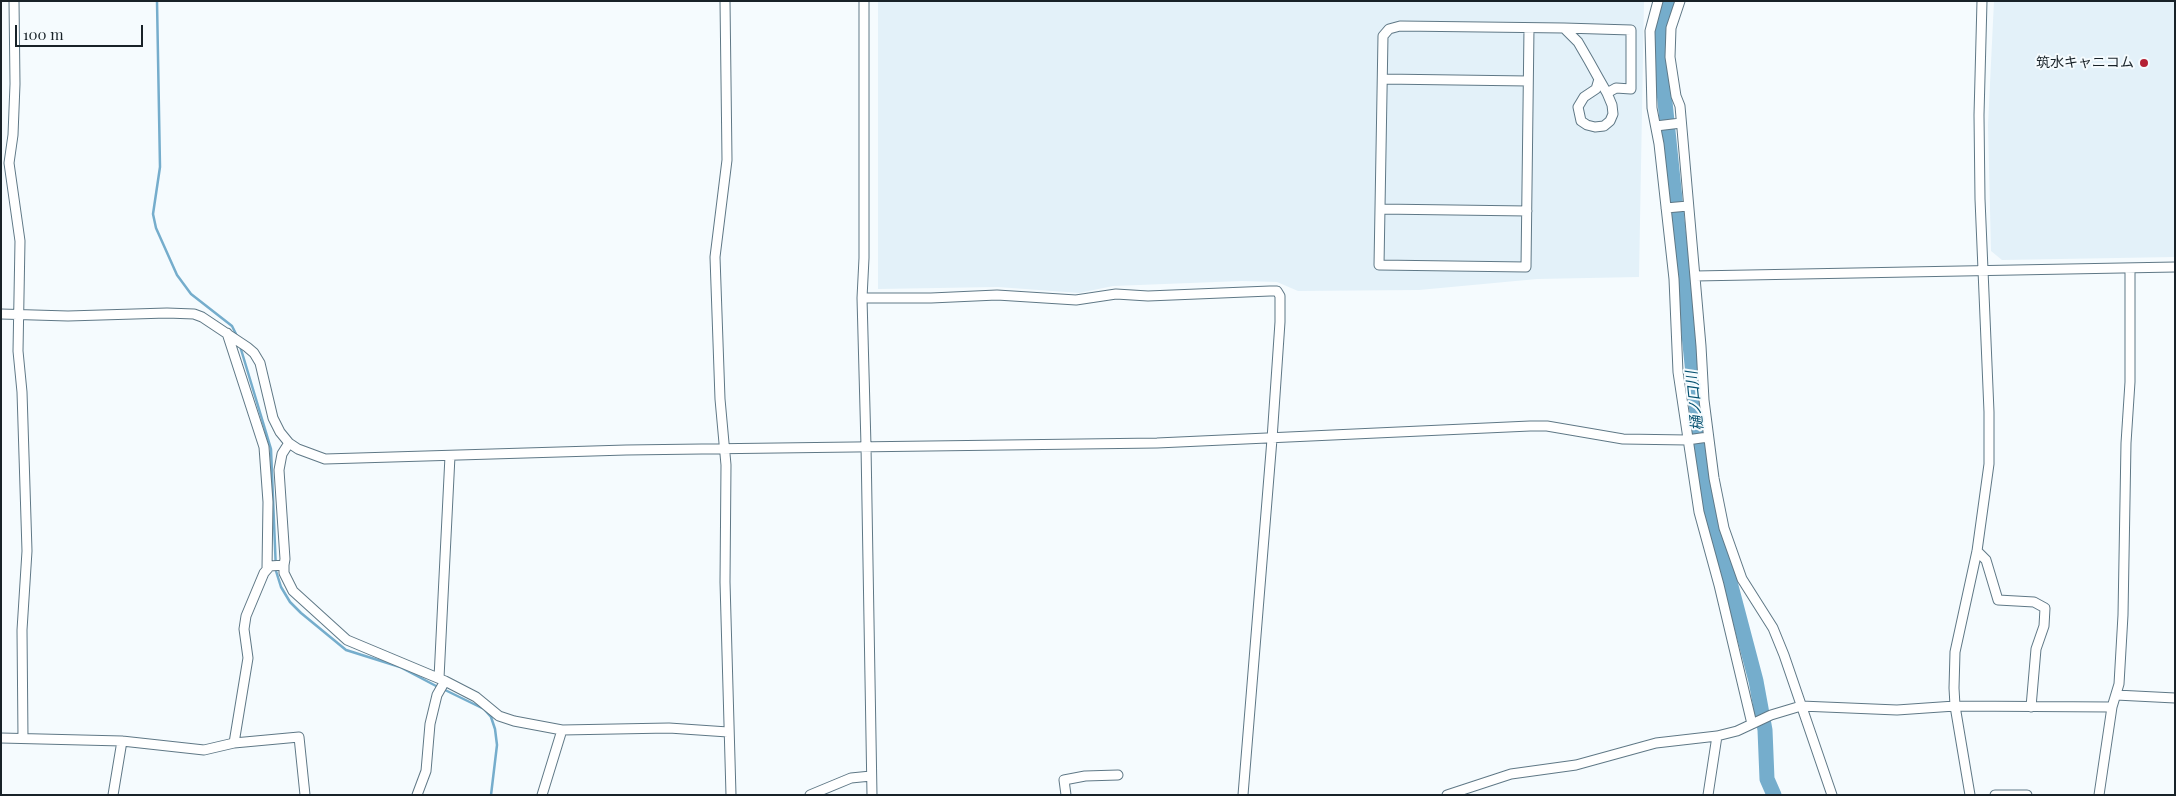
<!DOCTYPE html>
<meta charset="utf-8">
<style>
body{margin:0}
#map{position:relative;width:2176px;height:796px;overflow:hidden;background:#f5fbfe;font-family:"Playfair Display",serif}
canvas{display:block}
.frame{position:absolute;inset:0;border:2px solid #182228;pointer-events:none}
.scale{position:absolute;left:15px;top:25px;width:128px;height:22px;box-sizing:border-box;border:2px solid #182228;border-top:0;padding-left:6px;font-size:15px;line-height:18px;white-space:nowrap;color:#182228;-webkit-text-stroke:4px #f5fbfe;paint-order:stroke}
</style>
<div id="map">
<canvas width="2176" height="796"></canvas>
<div class="frame"></div>
<div class="scale">100 m</div>
</div>
<script>
const c = document.querySelector('canvas').getContext('2d');
c.lineJoin = 'round';
function fillPath(path, color) { c.fillStyle = color; c.fill(path, 'evenodd'); }
const shape = rows => new Path2D(rows.map(r => 'M' + r).join(''));
function strokePath(path, color, width, dash) { c.strokeStyle = color; c.lineWidth = width; c.lineCap = dash ? 'butt' : 'round'; c.setLineDash(dash || []); c.stroke(path); }
function drawText(font, color, halo, rows, align = 'center') {
  c.font = font + ' "Playfair Display","Noto Sans JP",serif'; c.lineWidth = 4; c.setLineDash([]); c.textBaseline = 'middle'; c.strokeStyle = halo; c.fillStyle = color; for (const [text, x, y, turn = 0] of rows) {
    c.save(); c.translate(x, y); c.rotate((+turn || 0) * Math.PI / 180); c.textAlign = isNaN(turn) ? turn : align; if (halo) c.strokeText(text, 0, 0); c.fillText(text, 0, 0); c.restore();
  }
}
fillPath(shape([
 [878,1,1644,1,1639,277,1537,279,1419,290,1298,291,1277,282,1242,281,1113,286,1079,293,998,287,878,289],
 [1994,1,2175,1,2175,257,2002,260,1991,251,1988,125]
]), '#e3f1f9');
strokePath(shape([
 [157,1,160,167,153,214,156,228,177,275,191,294,232,326,237,336],
 [240,346,271,449,276,571,281,587,290,602,301,613,346,650,400,667,438,687],
 [443,689,484,709,491,717,495,729,497,745,491,795]
]), '#75adcc', 2.5);
strokePath(shape([
 [1668,1,1661,19,1661,63,1702,461,1711,510,1756,681,1765,730,1767,779,1774,795]
]), '#75adcc', 15);
const minor = shape([
 [14,1,15,84,13,135,9,163,20,241,18,351,22,392,27,551,22,630,23,738],
 [725,1,727,160,715,257,720,399,726,465,725,582,731,795],
 [864,1,864,258,862,298,866,446,872,795],
 [1680,1,1671,28,1670,57,1676,96,1680,106,1701,346,1704,400,1714,478,1724,528,1742,579,1773,628,1784,655,1832,795],
 [1529,28,1526,267,1379,265,1383,36,1389,29,1400,26,1564,28,1631,30,1631,89,1616,88,1607,93],
 [1564,28,1578,42,1589,61,1599,79,1607,93,1612,105,1613,114,1610,121,1604,126,1595,127,1587,125,1581,121,1578,107,1584,97,1596,89,1599,79],
 [1383,79,1528,81],
 [1656,126,1681,123],
 [1666,208,1688,206],
 [1380,209,1527,211],
 [1695,276,2175,267],
 [862,298,931,298,997,295,1076,300,1116,294,1148,296,1270,291,1277,291,1280,296,1280,322,1272,439,1243,795],
 [1,314,68,316,167,313,194,314,202,317,247,347,254,353,260,363,273,418,280,432,289,443,298,449,325,459,626,450,1157,443,1530,426,1547,426,1623,439,1687,440,1708,437],
 [227,333,264,447,268,502,267,568],
 [1977,551,1986,560,1998,600,2034,602,2045,608,2044,626,2036,649,2031,707],
 [284,565,284,573,293,591,347,640,445,681,476,697,499,716,514,721,562,730,669,728,728,732],
 [439,678,450,456],
 [2116,695,2175,698],
 [1752,724,1771,715,1801,706,1897,710,1955,706,2112,707],
 [1,738,122,741,204,750,234,743,299,737,305,795],
 [234,743,248,658,244,629,246,616,264,573,270,566,284,565,285,559,279,470,282,454,289,443],
 [113,795,122,741],
 [417,795,426,771,430,724,437,695,445,681],
 [542,795,562,730],
 [810,795,851,778,871,776],
 [1066,795,1064,780,1085,776,1118,775],
 [1447,795,1511,774,1576,765,1656,743,1717,736,1737,731,1752,724,1719,585,1699,512,1678,372,1674,279,1659,144,1652,108,1650,31,1658,1],
 [1708,795,1717,736],
 [1970,795,1955,706,1954,688,1955,652,1977,551,1989,464,1989,412,1980,199,1979,115,1982,1],
 [1995,795,2027,795],
 [2099,795,2112,707,2119,684,2123,615,2126,443,2130,382,2130,268]
]);
strokePath(minor, '#5f7886', 11);
strokePath(minor, '#fff', 9);
for (const [x, y, r, color] of [
 [2144,63,5,"#b42134"]
]) { const dot = new Path2D(); dot.arc(x, y, r, 0, 2 * Math.PI); c.fillStyle = color; c.fill(dot); strokePath(dot, '#f5fbfe', 2); }
drawText('14px', '#182228', '#f5fbfe', [
 ["筑水キャニコム",2134,63]
], 'right');
drawText('italic 15px', '#055170', '#f5fbfe', [
 ["樋ノ口川",1695,401,-96]
]);
</script>
